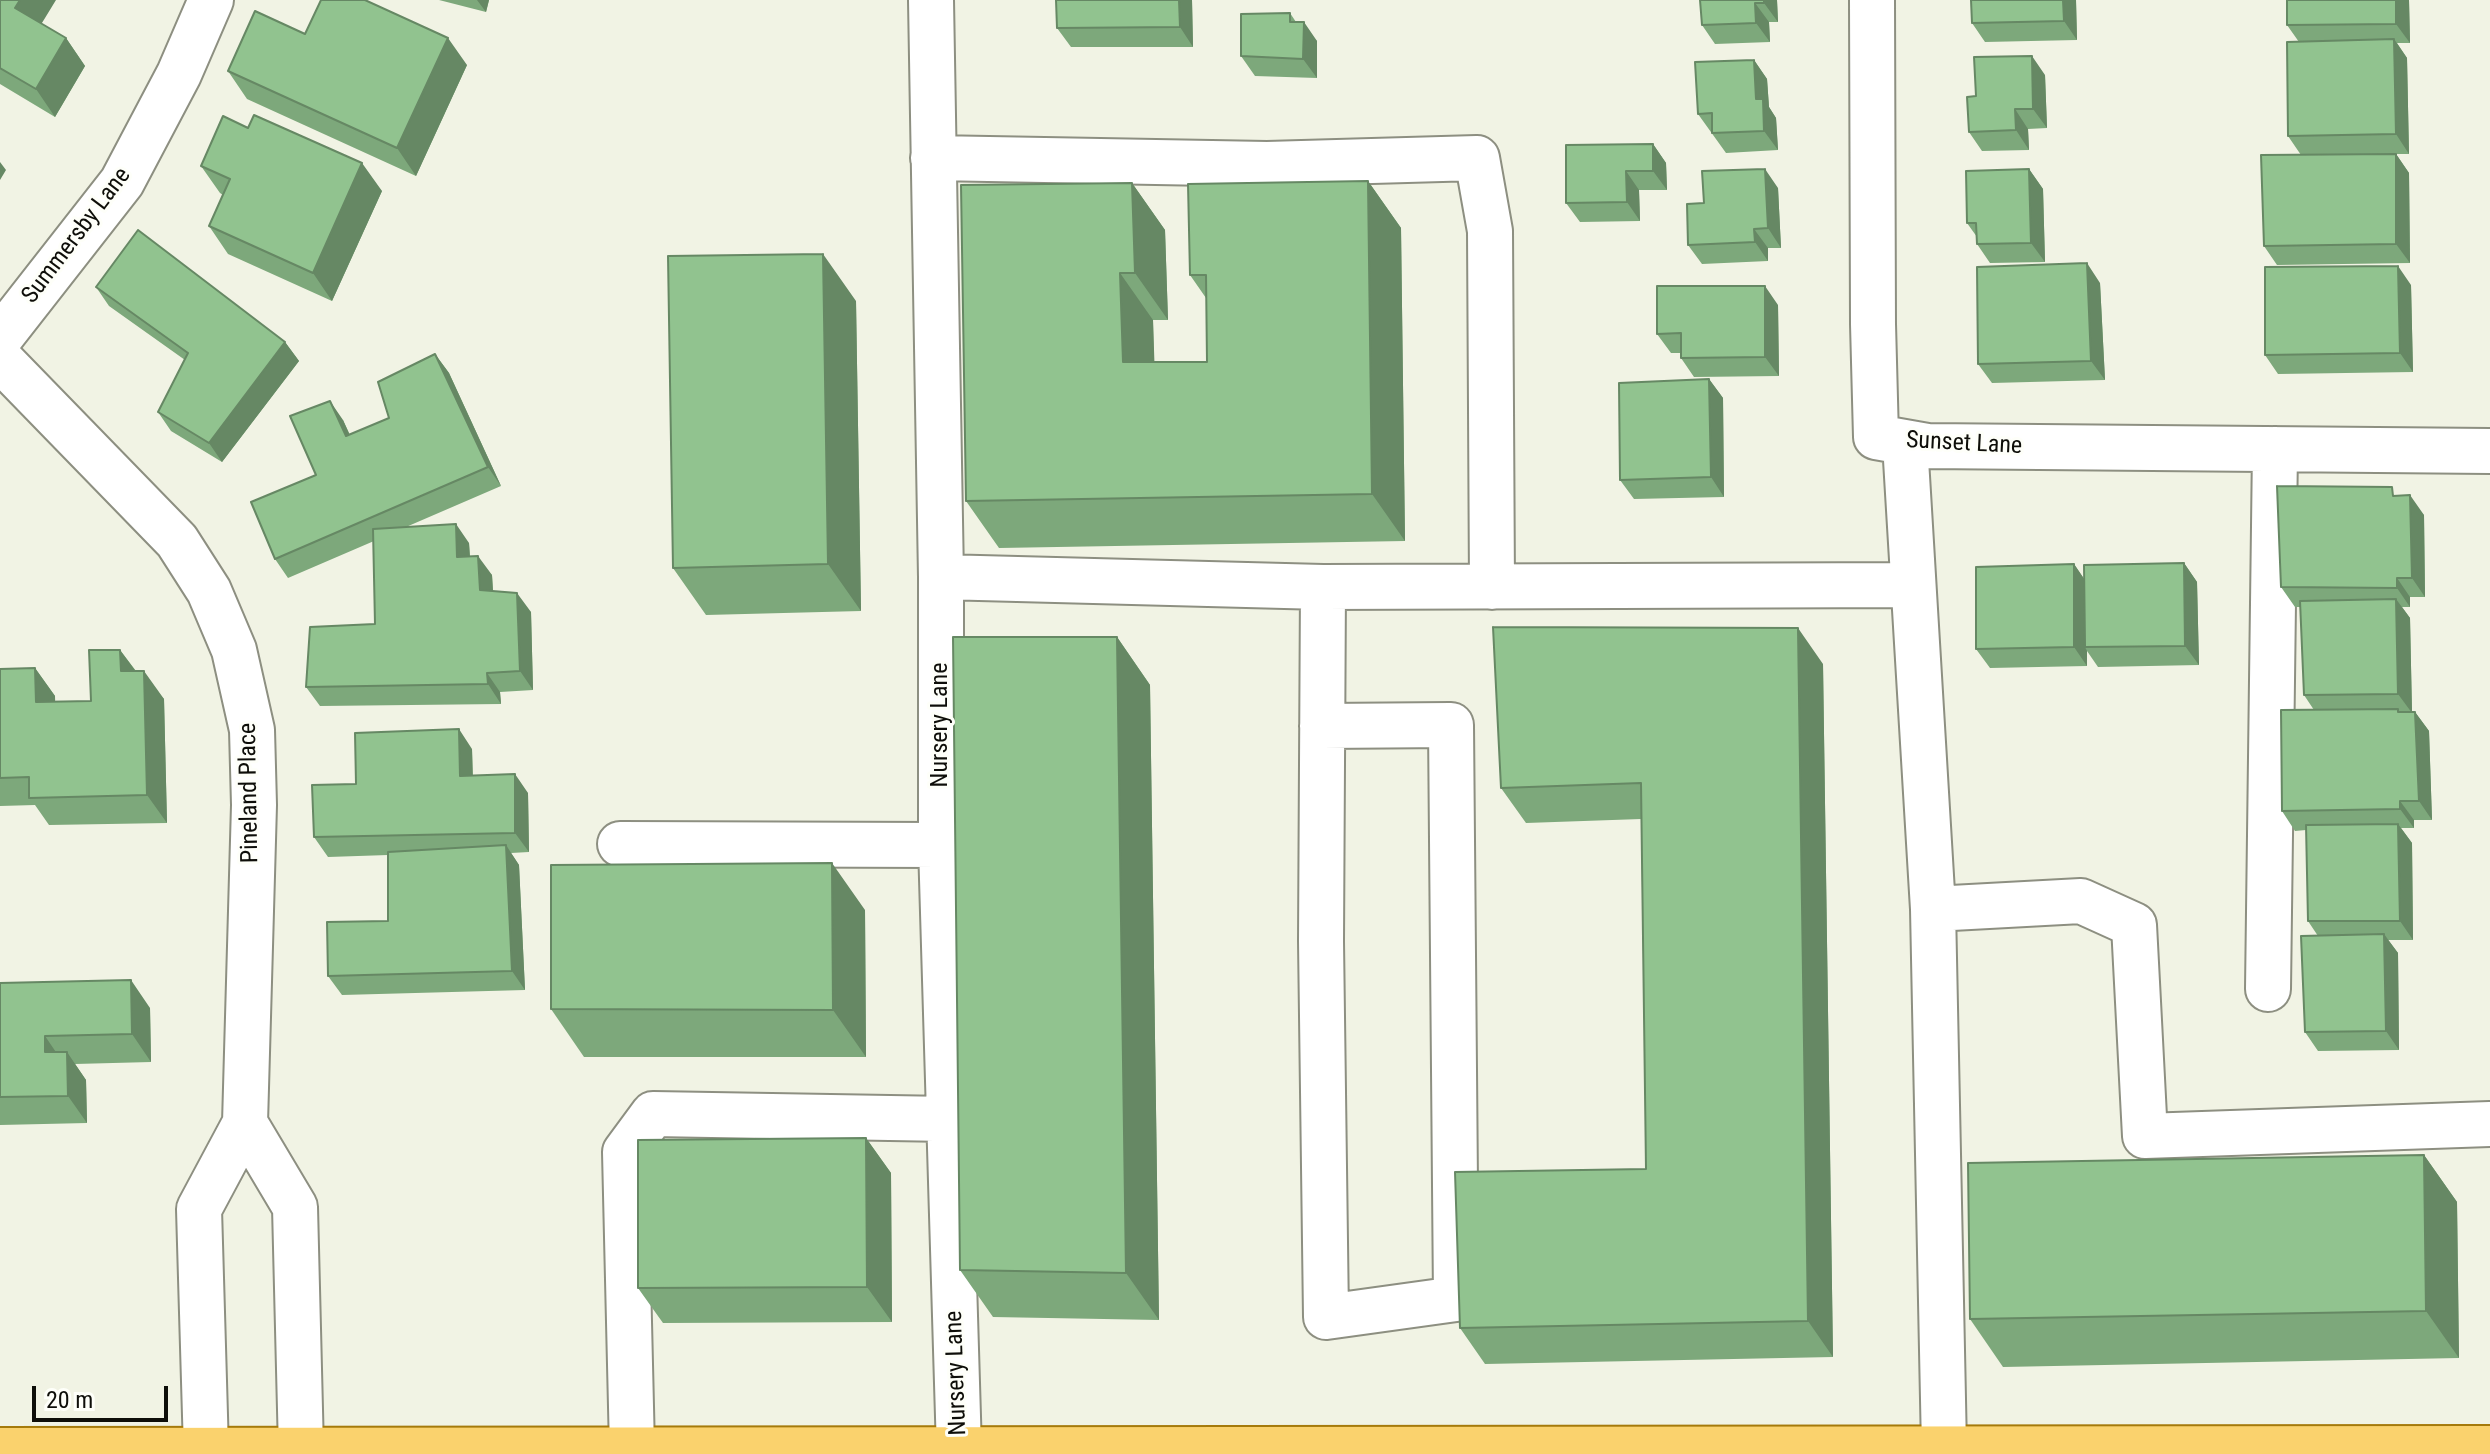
<!DOCTYPE html>
<style>
body{margin:0}
#map{position:relative;width:2490px;height:1454px;overflow:hidden;background:#f1f3e4;font-family:"Roboto Condensed",sans-serif}
canvas{display:block}
.scale{position:absolute;left:32px;top:1386px;width:136px;height:36px;box-sizing:border-box;border:4px solid #0e0e09;border-top:0;padding-left:10px;font-size:24px;line-height:28px;white-space:nowrap;color:#0e0e09;-webkit-text-stroke:6px #fefff9;paint-order:stroke}
</style>
<div id="map">
<canvas width="2490" height="1454"></canvas>
<div class="scale">20 m</div>
</div>
<script>
const c = document.querySelector('canvas').getContext('2d');
c.lineJoin = 'round';
const shape = rows => new Path2D(rows.map(r => 'M' + r).join(''));
function strokePath(path, color, width, dash) { c.strokeStyle = color; c.lineWidth = width; c.lineCap = dash ? 'butt' : 'round'; c.setLineDash(dash || []); c.stroke(path); }
function fillPath(path, color) { c.fillStyle = color; c.fill(path, 'evenodd'); }
function drawText(font, color, halo, rows, align = 'center') {
  c.font = font + ' "Roboto Condensed",sans-serif'; c.lineWidth = 6; c.setLineDash([]); c.textBaseline = 'middle'; c.strokeStyle = halo; c.fillStyle = color; for (const [text, x, y, turn = 0] of rows) {
    c.save(); c.translate(x, y); c.rotate((+turn || 0) * Math.PI / 180); c.textAlign = isNaN(turn) ? turn : align; if (halo) c.strokeText(text, 0, 0); c.fillText(text, 0, 0); c.restore();
  }
}
const minor = shape([
 [931,0,941,577,941,845,959,1450],
 [1872,0,1873,324,1876,437,1927,446,2490,451],
 [933,158,1267,164,1477,158,1490,231,1492,587],
 [0,338,122,182,179,74,211,0],
 [0,359,177,541,209,591,234,650,252,730,254,805,245,1123,199,1209,206,1450],
 [1905,443,1933,909,1944,1448],
 [941,577,1323,587,1321,941,1326,1317,1456,1299,1451,725,1322,726],
 [1323,587,1913,585],
 [620,844,941,845],
 [1933,909,2081,901,2134,925,2145,1136,2490,1124],
 [2268,989,2275,449],
 [245,1123,295,1207,301,1450],
 [632,1449,625,1152,653,1114,949,1119]
]);
const major = shape([
 [0,1450,2490,1448]
]);
strokePath(minor, '#8d8f81', 48);
strokePath(major, '#a57a0b', 48);
strokePath(minor, '#fff', 44);
strokePath(major, '#fad26d', 44);
fillPath(shape([
 [0,0,66,38,85,66,55,117,0,84],
 [439,0,489,0,486,12],
 [1056,0,1192,0,1193,47,1071,47,1057,28],
 [1700,0,1777,0,1778,22,1769,22,1770,42,1715,44,1702,25],
 [2076,0,2077,40,1985,42,1972,23],
 [2287,0,2409,0,2410,43,2397,43,2407,58,2409,154,2378,154,2396,154,2409,173,2410,263,2277,265,2264,246,2301,155,2288,136,2299,42,2287,25],
 [1290,13,1296,22,1317,41,1317,78,1255,76,1241,56],
 [305,34,467,65,416,176,247,99,228,71],
 [1754,60,1767,79,1769,107,1776,118,1778,150,1726,153,1698,114],
 [2045,75,2047,128,2028,129,2029,150,1982,151,1969,132,1976,96],
 [248,128,382,191,332,301,228,254,209,226,223,195,220,193,201,166],
 [1653,144,1666,163,1667,190,1639,190,1640,221,1580,222,1566,203],
 [2029,169,2043,189,2045,262,1990,263,1977,244,1977,237,1967,223],
 [1368,181,1401,228,1405,541,999,548,966,501,1132,183,1165,230,1168,320,1153,320,1154,362,1207,362,1206,298,1190,275],
 [1778,188,1781,248,1768,248,1768,261,1702,264,1688,245,1704,203],
 [2100,283,2105,380,1992,383,1978,364],
 [2411,285,2413,372,2278,374,2265,355],
 [96,287,285,342,299,361,222,462,171,431,158,412,185,360,109,306],
 [856,301,861,611,706,615,673,568],
 [1778,305,1779,376,1694,377,1681,358,1681,353,1671,353,1657,334],
 [435,354,449,373,501,486,406,527,469,543,470,556,492,575,493,591,531,612,533,690,500,692,501,704,320,706,306,687,375,624,374,541,288,578,275,559,343,420,350,435,389,418],
 [1709,379,1723,398,1724,497,1634,499,1620,480],
 [2398,496,2424,515,2425,597,2410,597,2410,607,2402,607,2410,618,2412,712,2415,712,2429,731,2432,820,2414,820,2414,828,2401,828,2412,843,2413,940,2388,940,2398,953,2399,1050,2318,1051,2305,1032,2318,936,2308,921,2306,830,2295,831,2282,811,2314,710,2304,695,2300,607,2295,607,2281,587],
 [2184,563,2197,582,2199,665,2098,667,2087,651,2087,666,1990,668,1976,649,2074,564,2084,579],
 [1117,637,1150,685,1159,1320,993,1317,960,1270],
 [120,650,136,671,164,699,167,823,49,825,35,805,0,806,0,669,35,668,55,696,55,702,91,701],
 [1823,664,1833,1357,1485,1364,1460,1328,1646,1169,1641,819,1526,823,1501,788],
 [472,749,473,776,528,793,529,852,511,853,519,865,525,990,342,995,328,976,388,921,388,855,328,857,314,837,356,784],
 [865,910,866,1057,584,1057,551,1009],
 [0,983,150,1008,151,1062,75,1064,86,1080,87,1123,0,1125],
 [866,1138,891,1173,892,1322,663,1323,638,1288],
 [2424,1155,2457,1202,2459,1358,2003,1367,1970,1319]
]), '#7da87b');
fillPath(shape([
 [20,0,56,0,34,36,15,8],
 [477,0,489,0,486,12],
 [1179,0,1192,0,1193,47,1180,27],
 [1764,0,1777,0,1778,22,1764,3],
 [2063,0,2076,0,2077,40,2064,21],
 [2396,0,2409,0,2410,43,2396,24],
 [1755,3,1769,22,1770,42,1756,23],
 [1304,22,1317,41,1317,78,1303,59],
 [66,38,85,66,55,117,36,89],
 [448,38,467,65,416,176,397,148],
 [2394,39,2407,58,2409,154,2396,134],
 [2032,56,2045,75,2047,128,2033,109],
 [1754,60,1767,79,1769,107,1776,118,1778,150,1764,131,1756,99],
 [2015,109,2028,129,2029,150,2016,130],
 [1653,144,1666,163,1667,190,1653,171],
 [2396,154,2409,173,2410,263,2396,244],
 [0,162,6,170,0,180],
 [362,163,382,191,332,301,313,273],
 [1765,169,1778,188,1781,248,1768,228],
 [2029,169,2043,189,2045,262,2031,243],
 [1626,171,1639,190,1640,221,1627,202],
 [1368,181,1401,228,1405,541,1372,494],
 [1132,183,1165,230,1168,320,1135,273],
 [1754,229,1768,248,1768,261,1755,242],
 [823,254,856,301,861,611,828,564],
 [2087,263,2100,283,2105,380,2091,361],
 [2398,266,2411,285,2413,372,2400,353],
 [1120,273,1153,320,1156,409,1123,362],
 [1765,286,1778,305,1779,376,1765,357],
 [285,342,299,361,222,462,209,443],
 [435,354,449,373,501,486,488,467],
 [1709,379,1723,398,1724,497,1711,477],
 [330,401,343,420,359,456,346,436],
 [2410,495,2424,515,2425,597,2412,578],
 [456,524,469,543,471,576,457,557],
 [478,556,492,575,494,609,480,590],
 [2184,563,2197,582,2199,665,2185,646],
 [2074,564,2087,583,2085,647,2087,651,2087,666,2074,647],
 [2397,578,2410,597,2410,607,2397,588],
 [517,593,531,612,533,690,520,671],
 [2396,599,2410,618,2412,713,2398,694],
 [1798,628,1823,664,1833,1357,1808,1321],
 [1117,637,1150,685,1159,1320,1126,1273],
 [120,650,140,677,121,671],
 [35,668,55,696,56,730,36,702],
 [144,671,164,699,167,823,147,795],
 [487,673,500,692,501,704,488,684],
 [2415,712,2429,731,2432,820,2419,801],
 [459,729,472,749,473,795,460,776],
 [515,774,528,793,529,852,515,833],
 [2400,801,2414,820,2414,828,2400,809],
 [2398,824,2412,843,2413,940,2400,921],
 [506,845,519,865,525,990,512,971],
 [832,863,865,910,866,1057,833,1010],
 [2384,934,2398,953,2399,1050,2386,1031],
 [131,980,150,1008,151,1062,132,1034],
 [45,1036,64,1064,45,1052],
 [67,1052,86,1080,87,1123,68,1096],
 [866,1138,891,1173,892,1322,867,1287],
 [2424,1155,2457,1202,2459,1358,2426,1311]
]), '#668864');
const building = shape([
 [0,0,20,0,15,8,66,38,36,89,0,68,0,0],
 [321,0,365,0,448,38,397,148,228,71,255,11,305,34,321,0],
 [1056,0,1179,0,1180,27,1057,28,1056,0],
 [1700,0,1764,0,1764,3,1755,3,1756,23,1702,25,1700,0],
 [1971,0,2063,0,2064,21,1972,23,1971,0],
 [2287,0,2396,0,2396,24,2287,25,2287,0],
 [1290,13,1290,22,1304,22,1303,59,1241,56,1241,14,1290,13],
 [2394,39,2396,134,2288,136,2287,42,2394,39],
 [2032,56,2033,109,2015,109,2016,130,1969,132,1967,97,1976,96,1974,57,2032,56],
 [1754,60,1756,99,1763,99,1764,131,1712,133,1712,113,1698,114,1695,62,1754,60],
 [254,115,362,163,313,273,209,226,230,179,201,166,223,116,248,128,254,115],
 [1653,144,1653,171,1626,171,1627,202,1566,203,1566,145,1653,144],
 [2396,154,2396,244,2264,246,2261,155,2396,154],
 [1765,169,1768,228,1754,229,1755,242,1688,245,1687,204,1704,203,1702,171,1765,169],
 [2029,169,2031,243,1977,244,1976,223,1967,223,1966,171,2029,169],
 [1368,181,1372,494,966,501,961,185,1132,183,1135,273,1120,273,1123,362,1207,362,1206,275,1190,275,1188,184,1368,181],
 [138,230,285,342,209,443,158,412,188,353,96,287,138,230],
 [823,254,828,564,673,568,668,256,823,254],
 [2087,263,2091,361,1978,364,1977,267,2087,263],
 [2398,266,2400,353,2265,355,2265,267,2398,266],
 [1657,286,1765,286,1765,357,1681,358,1681,333,1657,334,1657,286],
 [435,354,488,467,275,559,251,502,316,475,290,416,330,401,346,436,389,418,378,382,435,354],
 [1709,379,1711,477,1620,480,1619,383,1709,379],
 [2277,486,2392,487,2393,496,2410,495,2412,578,2397,578,2397,588,2281,587,2277,486],
 [456,524,457,557,478,556,480,590,517,593,520,671,487,673,488,684,306,687,310,627,375,624,373,529,456,524],
 [2184,563,2185,646,2085,647,2084,565,2184,563],
 [2074,564,2074,647,1976,649,1976,567,2074,564],
 [2396,599,2398,694,2304,695,2300,601,2396,599],
 [1493,627,1798,628,1808,1321,1460,1328,1455,1172,1646,1169,1641,783,1501,788,1493,627],
 [953,637,1117,637,1126,1273,960,1270,953,637],
 [89,650,120,650,121,671,144,671,147,795,29,798,29,777,0,778,0,669,35,668,36,702,91,701,89,650],
 [2398,709,2398,712,2415,712,2419,801,2400,801,2400,809,2282,811,2281,710,2398,709],
 [459,729,460,776,515,774,515,833,314,837,312,785,356,784,355,733,459,729],
 [2398,824,2400,921,2308,921,2306,825,2398,824],
 [506,845,512,971,328,976,327,922,388,921,388,852,506,845],
 [832,863,833,1010,551,1009,551,865,832,863],
 [2384,934,2386,1031,2305,1032,2301,936,2384,934],
 [131,980,132,1034,45,1036,45,1052,67,1052,68,1096,0,1097,0,983,131,980],
 [866,1138,867,1287,638,1288,638,1140,866,1138],
 [2424,1155,2426,1311,1970,1319,1968,1163,2424,1155]
]);
fillPath(building, '#91c38f');
strokePath(building, '#668864', 2);
drawText('24px', '#0e0e09', '#fefff9', [
 ["Summersby Lane",77,236,-53],
 ["Sunset Lane",1964,444,3],
 ["Nursery Lane",941,725,-90],
 ["Pineland Place",250,793,-91],
 ["Nursery Lane",957,1373,-92]
]);
</script>
